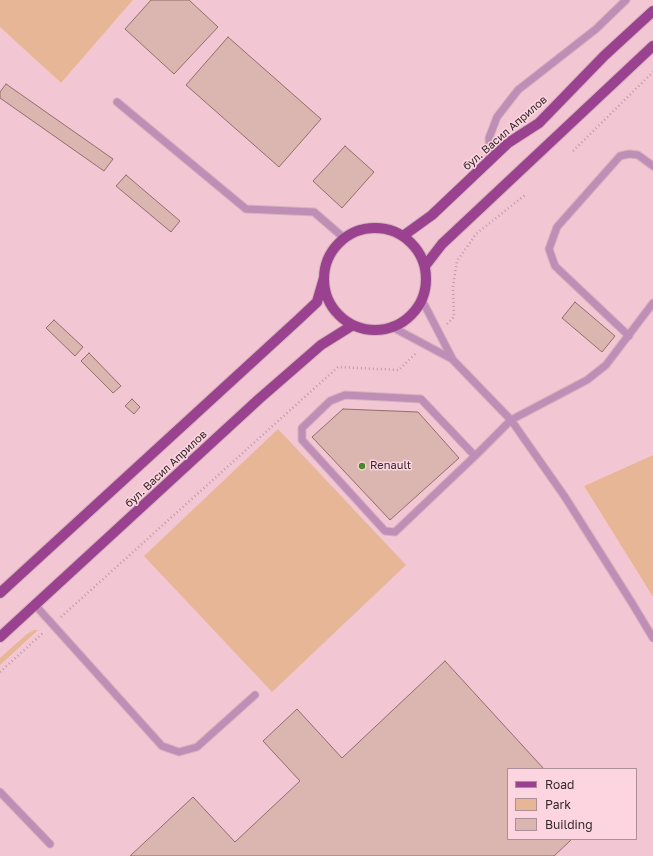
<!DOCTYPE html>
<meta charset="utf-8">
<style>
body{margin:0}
#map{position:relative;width:653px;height:856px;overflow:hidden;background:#fcd5e0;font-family:"Golos Text",sans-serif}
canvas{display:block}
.legend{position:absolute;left:507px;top:768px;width:130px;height:72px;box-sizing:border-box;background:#fcd5e0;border:1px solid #ac8f98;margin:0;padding:5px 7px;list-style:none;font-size:12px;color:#35272b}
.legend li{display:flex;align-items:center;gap:8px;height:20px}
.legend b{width:20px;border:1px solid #ac8f98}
</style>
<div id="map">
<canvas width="653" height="856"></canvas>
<ul class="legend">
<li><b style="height:5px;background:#9a428f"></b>Road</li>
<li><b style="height:11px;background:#e7b696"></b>Park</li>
<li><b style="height:11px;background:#dbb5af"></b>Building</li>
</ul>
</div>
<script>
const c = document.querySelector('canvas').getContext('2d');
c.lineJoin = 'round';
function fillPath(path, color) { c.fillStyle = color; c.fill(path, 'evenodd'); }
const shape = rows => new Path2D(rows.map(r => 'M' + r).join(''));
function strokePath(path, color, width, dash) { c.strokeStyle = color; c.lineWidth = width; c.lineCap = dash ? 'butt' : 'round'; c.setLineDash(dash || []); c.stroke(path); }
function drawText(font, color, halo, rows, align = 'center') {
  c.font = font + ' "Golos Text",sans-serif'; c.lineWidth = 3; c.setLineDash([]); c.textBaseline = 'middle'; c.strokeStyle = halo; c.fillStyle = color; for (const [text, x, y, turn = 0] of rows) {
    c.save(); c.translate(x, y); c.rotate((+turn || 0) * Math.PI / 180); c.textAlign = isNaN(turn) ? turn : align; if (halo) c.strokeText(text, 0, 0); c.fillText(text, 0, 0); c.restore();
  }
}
fillPath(shape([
 [133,0,653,0,653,455,584,486,653,597,653,856,0,856,0,27,61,83],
 [508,769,636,769,636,839,508,839]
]), '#f3c6d3');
fillPath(shape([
 [0,0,133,0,61,83,0,27],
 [278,429,406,565,272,692,144,556],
 [653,455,653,597,584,486],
 [34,630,38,630,0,665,0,658,27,634]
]), '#e7b696');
const building = shape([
 [151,0,189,0,218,27,174,74,125,29,151,0],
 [228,37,321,119,279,167,186,85,228,37],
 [6,84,113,159,104,171,0,98,0,92,6,84],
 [345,146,374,172,342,208,313,181,345,146],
 [126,175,180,221,171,232,116,186,126,175],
 [575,302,615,336,602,352,562,318,575,302],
 [54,320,83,347,75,356,46,328,54,320],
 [89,353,121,386,113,393,81,361,89,353],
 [132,399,140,407,134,414,125,406,132,399],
 [343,409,418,412,459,458,390,520,312,437,343,409],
 [445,661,544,769,508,769,508,839,572,839,554,856,130,856,193,797,235,842,300,781,263,741,297,709,342,758,445,661]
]);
fillPath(building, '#dbb5af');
strokePath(building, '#926f6a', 1);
const lane = shape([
 [117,102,246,209,314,212,344,238],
 [490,160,489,138,497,117,518,90,596,29,626,0],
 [422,300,453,360,511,420,565,497,632,603,653,638],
 [392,327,452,359],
 [629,336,555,266,549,249,557,227,620,156,629,154,638,155,653,166],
 [475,456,421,399,345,395,330,401,302,428,302,440,385,531,395,532,475,456,511,420,587,380,606,365,653,303],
 [36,606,162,746,179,752,197,747,255,695],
 [0,792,50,844]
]);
const primary = shape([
 '324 279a51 51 0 1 1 102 0a51 51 0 1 1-102 0Z',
 [403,236,432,215,508,143,539,123,604,56,653,11],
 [425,266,442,244,653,46],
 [0,593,299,319,317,302,324,278],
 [0,637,259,399,321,345,353,325]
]);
strokePath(lane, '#d4b2bc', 9);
strokePath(primary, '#d4b2bc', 12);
strokePath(shape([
 [573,151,653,72],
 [447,324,454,317,453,286,457,261,476,234,525,195],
 [61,617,338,367,399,370,416,353],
 [0,672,44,632]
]), '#bb9ca4', 2.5, [1, 3]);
strokePath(lane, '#be8eb6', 7);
strokePath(primary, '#9a428f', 10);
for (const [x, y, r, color] of [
 [362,466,4,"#488a2c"]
]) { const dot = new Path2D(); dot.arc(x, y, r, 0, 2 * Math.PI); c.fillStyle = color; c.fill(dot); strokePath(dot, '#fcd5e0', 1.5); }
drawText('11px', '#35272b', '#fcd5e0', [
 ["бул. Васил Априлов",505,133,-41],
 ["бул. Васил Априлов",166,469,-43]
]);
drawText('11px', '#35272b', '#fcd5e0', [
 ["Renault",370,466]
], 'left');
</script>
